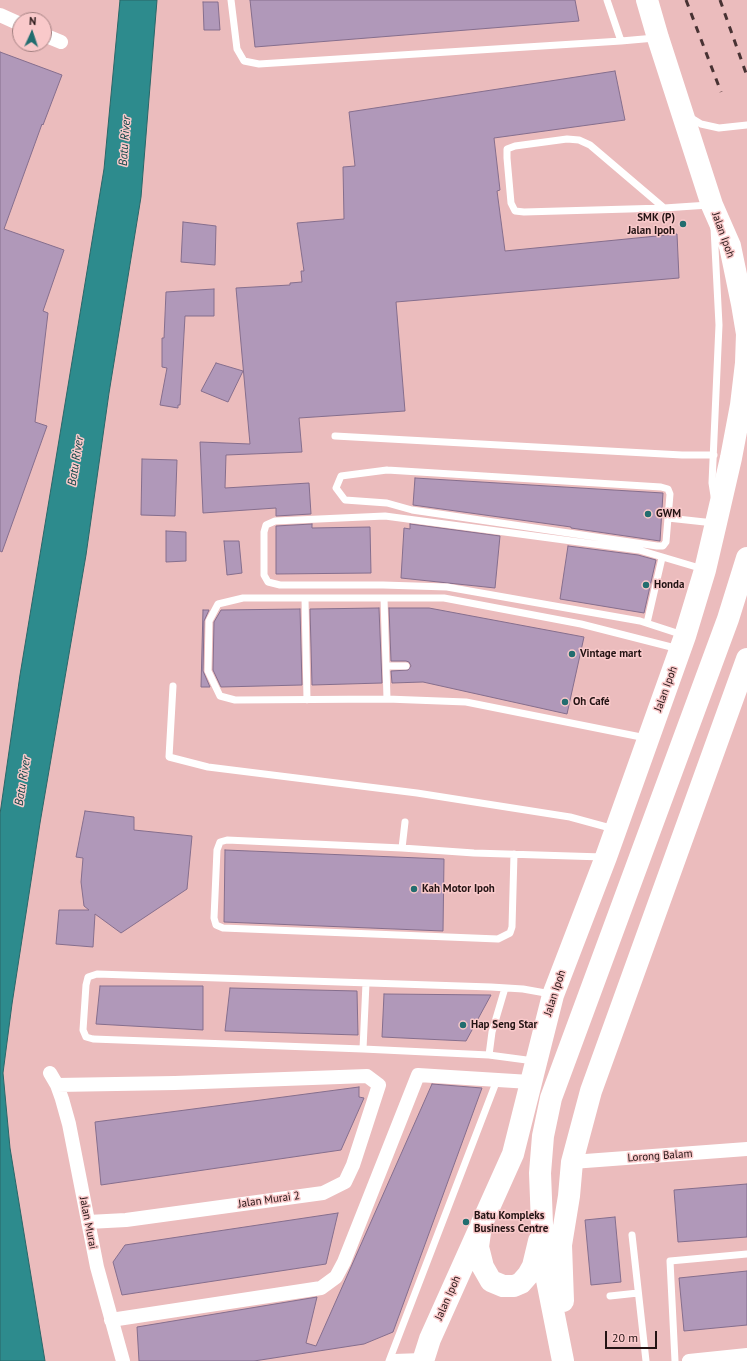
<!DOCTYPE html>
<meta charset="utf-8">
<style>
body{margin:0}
#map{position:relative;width:747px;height:1361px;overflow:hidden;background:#ebbcbd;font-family:"PT Sans",sans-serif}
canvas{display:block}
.north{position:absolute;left:12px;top:12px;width:40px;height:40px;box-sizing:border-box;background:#f9c9ca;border:1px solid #a38081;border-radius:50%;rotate:3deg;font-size:11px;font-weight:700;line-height:16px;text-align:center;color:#231313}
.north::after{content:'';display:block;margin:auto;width:14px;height:18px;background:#226d6f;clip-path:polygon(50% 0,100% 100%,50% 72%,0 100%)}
.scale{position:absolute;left:605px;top:1331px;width:52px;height:18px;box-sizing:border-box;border:2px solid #231313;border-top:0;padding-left:5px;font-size:12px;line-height:14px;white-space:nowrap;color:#231313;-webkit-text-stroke:3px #f9c9ca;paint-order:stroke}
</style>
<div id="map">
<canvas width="747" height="1361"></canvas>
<div class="north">N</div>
<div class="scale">20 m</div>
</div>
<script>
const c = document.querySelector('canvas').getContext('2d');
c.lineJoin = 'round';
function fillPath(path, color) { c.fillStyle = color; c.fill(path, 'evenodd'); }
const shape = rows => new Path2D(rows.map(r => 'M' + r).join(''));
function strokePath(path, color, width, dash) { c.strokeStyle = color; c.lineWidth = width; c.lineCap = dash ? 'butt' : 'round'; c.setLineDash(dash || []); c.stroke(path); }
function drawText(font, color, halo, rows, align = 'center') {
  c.font = font + ' "PT Sans",sans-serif'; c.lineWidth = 3; c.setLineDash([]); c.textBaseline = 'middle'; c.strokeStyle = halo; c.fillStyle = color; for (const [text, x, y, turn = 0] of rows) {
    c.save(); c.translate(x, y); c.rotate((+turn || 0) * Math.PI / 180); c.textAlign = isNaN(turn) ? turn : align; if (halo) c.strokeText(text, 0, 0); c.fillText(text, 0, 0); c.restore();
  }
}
const water = shape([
 [120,0,157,0,141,197,109,393,86,555,40,823,12,1004,3,1073,10,1148,45,1361,0,1361,0,814,20,675,104,169,120,0]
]);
fillPath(water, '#2d8b8d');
strokePath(water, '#2a6768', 1);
const building = shape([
 [250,0,575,0,579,21,255,47,250,0],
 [203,2,218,2,220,30,204,30,203,2],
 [0,52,62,75,43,125,42,124,4,229,64,250,43,311,48,313,35,422,47,426,2,552,0,551,0,52],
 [615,71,625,120,494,138,500,190,497,191,505,251,677,234,679,278,396,302,405,411,299,418,302,452,226,455,225,488,309,483,311,514,276,516,276,508,203,513,200,442,250,444,236,288,290,285,290,283,302,282,301,271,304,271,297,223,344,219,343,167,355,166,349,112,615,71],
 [183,222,216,226,215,265,181,262,183,222],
 [214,289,214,316,185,316,180,405,178,405,178,408,160,405,167,368,162,367,162,338,164,338,166,292,214,289],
 [216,363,243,371,228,402,201,391,216,363],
 [142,459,177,460,175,516,141,515,142,459],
 [415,478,663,493,660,541,571,528,571,527,413,505,415,478],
 [312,524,312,528,370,527,371,573,276,574,276,526,312,524],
 [410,524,500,536,495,588,401,578,404,528,410,529,410,524],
 [166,531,186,532,186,561,166,562,166,531],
 [224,541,239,541,242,573,227,575,224,541],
 [568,546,638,555,656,560,644,613,560,599,568,546],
 [379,608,382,683,312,685,310,609,379,608],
 [389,608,429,608,584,637,567,714,423,682,392,683,391,671,408,670,411,666,409,662,406,661,391,661,389,608],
 [300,609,302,685,221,687,213,670,214,622,221,610,300,609],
 [203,610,209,610,204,621,203,671,210,687,201,687,203,610],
 [85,811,134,817,134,830,192,836,187,889,121,933,95,914,93,947,56,944,59,910,89,910,84,906,81,882,83,858,76,857,85,811],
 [225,850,444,859,443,931,224,922,225,850],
 [100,986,203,986,203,1030,96,1024,100,986],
 [230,988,357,991,358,1035,225,1031,230,988],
 [384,994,491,995,466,1041,382,1037,384,994],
 [432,1084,482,1088,393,1332,364,1344,254,1361,139,1361,137,1327,317,1297,306,1343,316,1346,432,1084],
 [359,1087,359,1097,364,1098,341,1150,101,1185,95,1122,359,1087],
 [747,1184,747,1237,678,1242,674,1190,747,1184],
 [338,1213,326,1264,122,1295,113,1262,125,1245,338,1213],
 [615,1217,621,1282,591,1285,585,1220,615,1217],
 [747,1271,747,1325,684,1331,679,1278,747,1271]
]);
fillPath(building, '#b098b9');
strokePath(building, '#856e8d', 1);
strokePath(shape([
 [231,0,237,49,244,61,259,64,621,41,655,38],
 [607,0,621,41],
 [688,116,701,124,719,128,747,125],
 [664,208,590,145,579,140,567,139,515,146,507,149,507,158,511,203,515,211,524,212,664,208,709,205],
 [335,436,682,455,714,455],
 [387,470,661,487,668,489,670,494,666,542,663,546,657,546,412,510,387,503,345,500,336,488,341,476,387,470],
 [714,496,712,483,719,325,714,228],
 [668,518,714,523],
 [305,598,307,700],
 [384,598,387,699],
 [647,623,662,558],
 [683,635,640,621,447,587,383,585,280,585,268,582,264,575,264,532,266,525,275,521,385,516,639,550,703,569],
 [386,666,406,666],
 [173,686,169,757,208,767,417,793,570,817,614,829],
 [646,738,466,702,387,699,235,700,220,696,208,671,209,621,218,604,243,598,444,598,581,624,679,649],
 [405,822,402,848,474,853,603,857],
 [402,848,227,840,220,842,217,850,214,918,216,925,223,928,498,939,510,933,512,927,514,854],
 [363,1049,366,983],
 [489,1055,492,1032,505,988],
 [534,1061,489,1055,363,1049,93,1039,86,1037,83,1030,86,985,88,977,97,974,491,987,523,989,551,994],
 [632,1235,646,1361],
 [610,1296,638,1293],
 [389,1361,497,1080],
 [675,1361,670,1261,747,1254]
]), '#fff', 7);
strokePath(shape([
 [0,15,20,24],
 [44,35,61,42],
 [50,1073,57,1085,62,1099,69,1124,97,1267,123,1361],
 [57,1085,175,1083,367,1076,379,1085,353,1165,345,1182,323,1193,126,1220,88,1222],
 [572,1162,747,1149],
 [111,1320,321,1288,336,1277,344,1262,418,1075,530,1082],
 [394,1361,423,1360],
 [689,1361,747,1355]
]), '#fff', 14);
strokePath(shape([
 [480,1232,478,1247,483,1267,491,1281,503,1286,514,1286,521,1283,528,1275,533,1266,539,1241],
 [563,1301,561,1245,569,1196,572,1162,591,1091,747,659],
 [423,1361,430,1339,513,1154,553,995,606,857,685,636,705,570,716,523,731,458,741,405,746,363,747,334,742,304,730,246,712,205,658,38,647,0],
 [563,1361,547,1280,542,1224,540,1173,543,1136,551,1098,728,619,747,558]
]), '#fff', 22);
strokePath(shape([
 [686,0,721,92],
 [720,0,747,76]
]), '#483233', 3, [7, 7]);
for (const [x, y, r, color] of [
 [683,224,4,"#226d6f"],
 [648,514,4,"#226d6f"],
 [646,585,4,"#226d6f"],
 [572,654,4,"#226d6f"],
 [565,702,4,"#226d6f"],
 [414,889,4,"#226d6f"],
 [463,1025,4,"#226d6f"],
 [466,1222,4,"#226d6f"]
]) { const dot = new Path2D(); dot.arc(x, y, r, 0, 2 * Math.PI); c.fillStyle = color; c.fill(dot); strokePath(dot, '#f9c9ca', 1.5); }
drawText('bold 11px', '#231313', '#f9c9ca', [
 ["SMK (P)",675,218,"right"],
 ["Jalan Ipoh",675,231,"right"],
 ["GWM",656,514],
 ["Honda",654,585],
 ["Vintage mart",580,654],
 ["Oh Café",573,702],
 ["Kah Motor Ipoh",422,889],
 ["Hap Seng Star",471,1025],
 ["Batu Kompleks",474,1216],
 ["Business Centre",474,1229]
], 'left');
drawText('11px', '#231313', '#f9c9ca', [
 ["Jalan Ipoh",723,235,70],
 ["Jalan Ipoh",666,689,-70],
 ["Jalan Ipoh",555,993,-72],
 ["Lorong Balam",660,1156,-4],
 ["Jalan Murai 2",269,1200,-8],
 ["Jalan Murai",88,1223,79],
 ["Jalan Ipoh",448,1298,-66]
]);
drawText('italic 12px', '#0d4546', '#f9c9ca', [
 ["Batu River",125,141,-86],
 ["Batu River",76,461,-81],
 ["Batu River",23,781,-81]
]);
</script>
